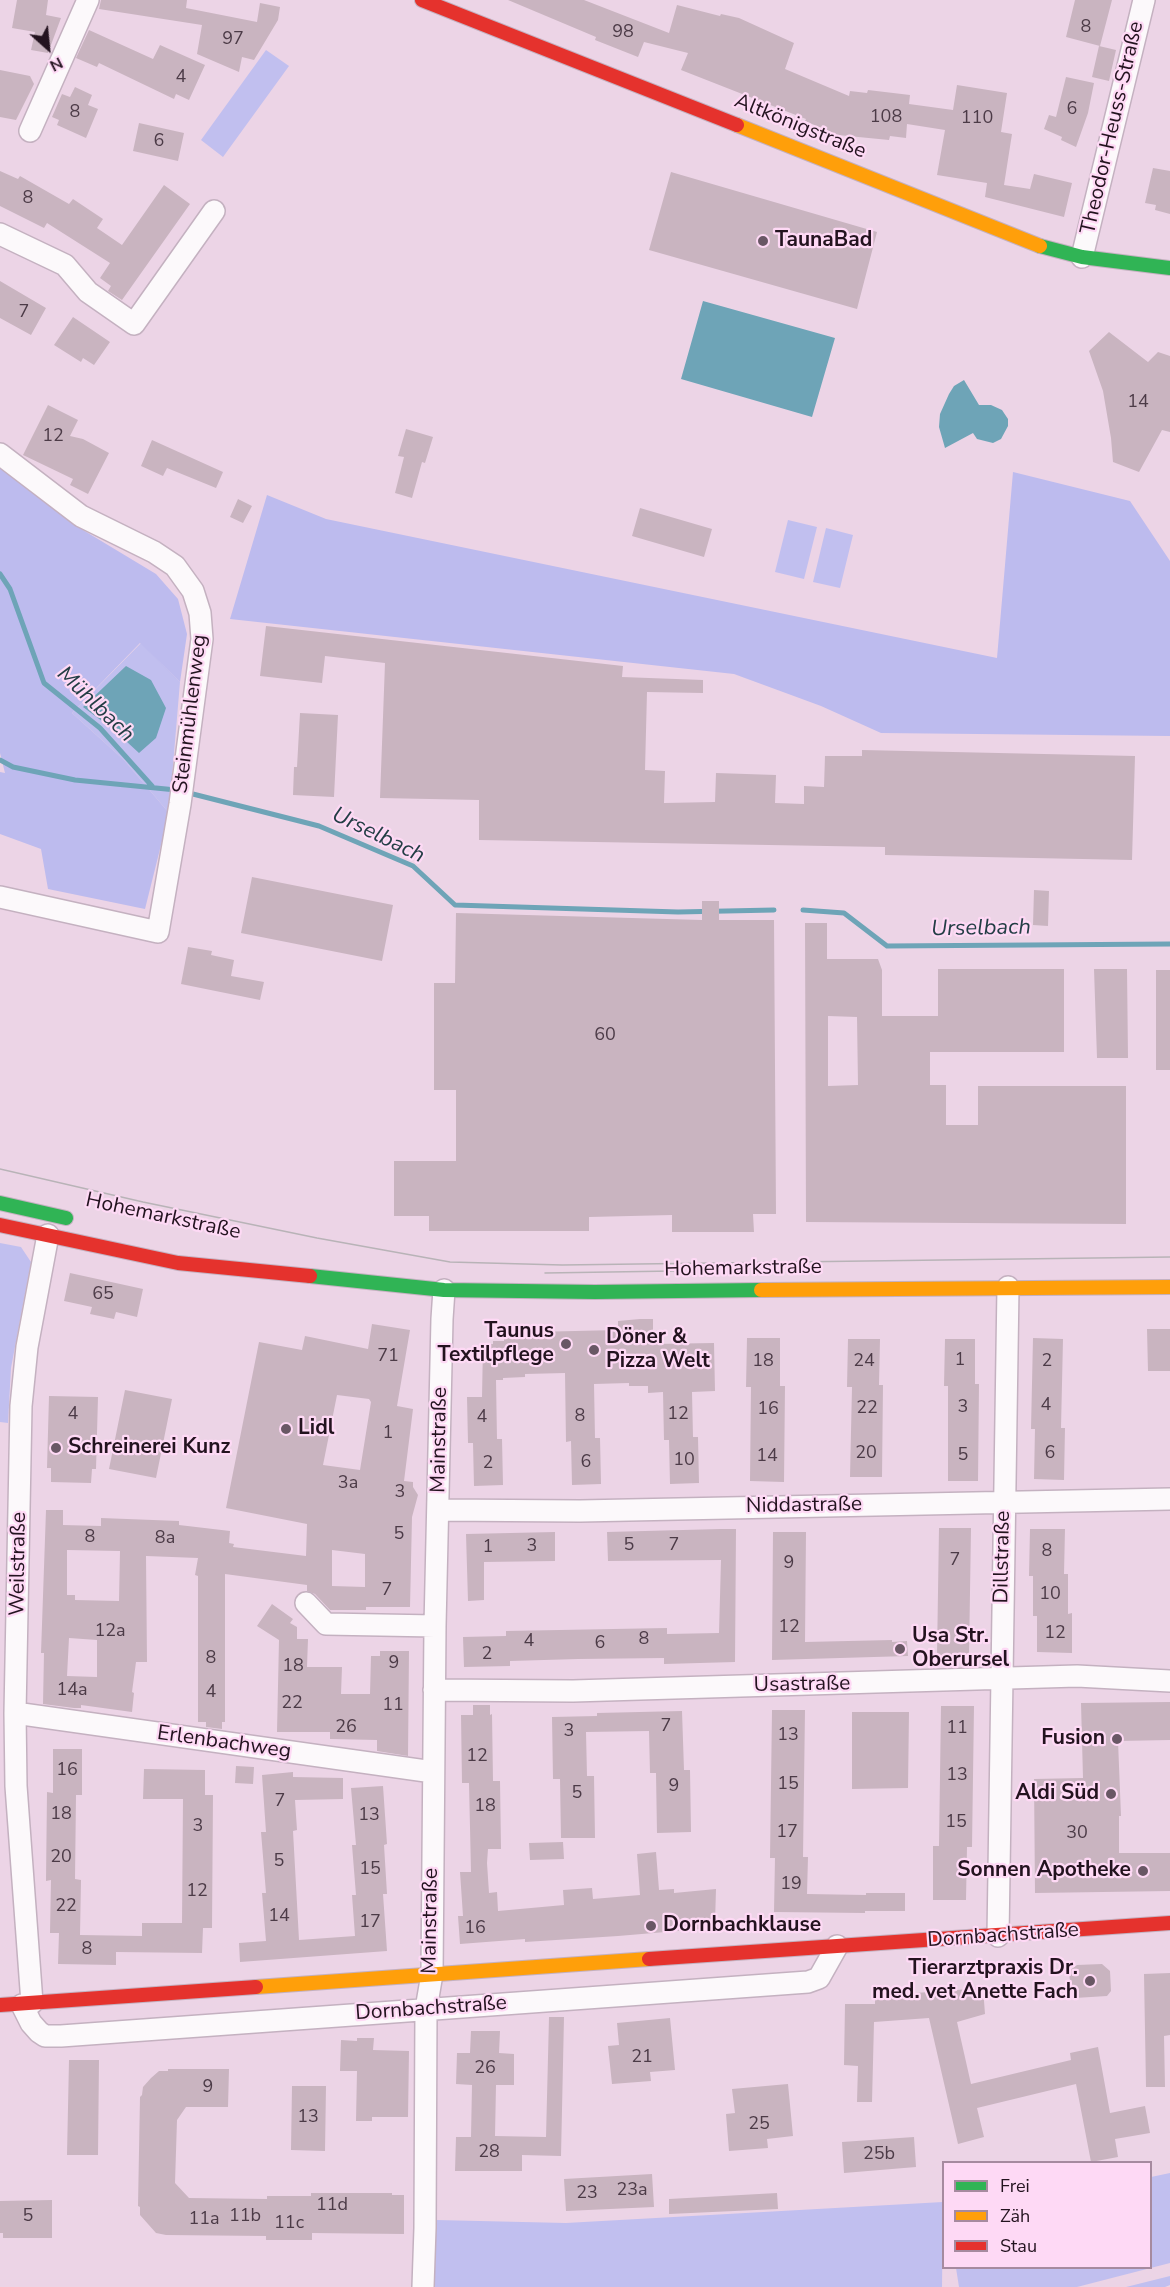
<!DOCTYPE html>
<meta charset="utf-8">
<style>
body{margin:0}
#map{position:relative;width:1170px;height:2287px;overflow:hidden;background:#ecd4e6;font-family:"Nunito Sans",sans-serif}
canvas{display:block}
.legend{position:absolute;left:942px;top:2161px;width:210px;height:108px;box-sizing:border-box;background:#fed9f5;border:2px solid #a68a9f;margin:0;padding:8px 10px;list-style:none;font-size:18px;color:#23131f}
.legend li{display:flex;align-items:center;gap:12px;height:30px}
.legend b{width:30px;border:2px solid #a68a9f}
.north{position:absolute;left:18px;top:18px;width:60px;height:60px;-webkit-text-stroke:4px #fed9f5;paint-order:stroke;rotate:153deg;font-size:16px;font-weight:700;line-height:24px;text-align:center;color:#23131f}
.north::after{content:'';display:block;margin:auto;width:21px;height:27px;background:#23131f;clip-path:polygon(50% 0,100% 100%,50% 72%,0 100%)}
</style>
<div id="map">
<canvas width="1170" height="2287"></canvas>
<ul class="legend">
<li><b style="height:8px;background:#30b455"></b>Frei</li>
<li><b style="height:8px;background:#ff9f0a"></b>Zäh</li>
<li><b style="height:8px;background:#e5322d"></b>Stau</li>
</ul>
<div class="north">N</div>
</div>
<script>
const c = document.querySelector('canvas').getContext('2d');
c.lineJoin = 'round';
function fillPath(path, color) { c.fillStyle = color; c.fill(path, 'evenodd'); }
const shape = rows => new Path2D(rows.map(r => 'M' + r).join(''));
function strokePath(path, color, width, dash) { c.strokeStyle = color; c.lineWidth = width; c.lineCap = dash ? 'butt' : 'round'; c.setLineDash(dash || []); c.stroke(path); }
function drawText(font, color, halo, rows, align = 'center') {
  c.font = font + ' "Nunito Sans",sans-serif'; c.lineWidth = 4.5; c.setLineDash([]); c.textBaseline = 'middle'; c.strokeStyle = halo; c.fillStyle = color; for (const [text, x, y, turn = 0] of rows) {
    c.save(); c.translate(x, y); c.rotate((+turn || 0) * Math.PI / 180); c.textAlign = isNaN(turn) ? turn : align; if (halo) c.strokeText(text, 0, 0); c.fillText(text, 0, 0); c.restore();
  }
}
fillPath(shape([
 [266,50,289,66,223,157,201,140],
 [788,520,817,527,804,579,775,572],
 [826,528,853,535,840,588,813,582],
 [141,643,180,682,169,813,124,760,72,713],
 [0,1243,21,1247,31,1262,11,1368,8,1423,0,1422],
 [1170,2173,1170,2263,1077,2287,959,2287,956,2268,1150,2268,1151,2177],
 [943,2202,942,2287,434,2287,436,2220,566,2223],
 [1170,2276,1170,2285,1165,2287,1126,2287]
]), '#c1bfef');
fillPath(shape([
 [0,465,78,527,156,574,178,599,187,634,180,682,140,643,72,713,124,760,169,813,145,909,48,889,41,849,0,834,0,772,5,773,0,753],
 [1013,472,1130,501,1170,561,1170,736,881,733,821,706,734,674,230,619,267,495,326,519,997,658]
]), '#bdbbee');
fillPath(shape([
 [703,301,835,338,812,417,681,379],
 [964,380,979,405,991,405,1002,410,1008,419,1008,426,1001,439,993,443,977,439,973,433,945,448,939,427,940,414,949,394,954,386],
 [126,666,151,680,166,708,156,738,139,753,114,730,83,707]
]), '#6ea4b7');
strokePath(shape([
 [0,574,10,589,44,683,100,728,152,786],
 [0,760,13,767,75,780,176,790],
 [185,792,319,826,413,866,455,905,678,912,774,910],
 [803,910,844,913,887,946,1170,944]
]), '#6ea4b7', 5);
fillPath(shape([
 [17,0,48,0,46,15,61,18,48,53,31,50,35,32,12,28],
 [101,0,187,0,186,8,257,22,260,3,280,7,278,20,254,60,242,57,239,72,197,54,202,25,99,9],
 [508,0,584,0,669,33,677,5,720,16,721,14,739,18,794,43,785,69,849,96,850,91,867,93,868,90,910,95,909,104,953,110,957,85,1007,93,1001,132,1012,134,1004,185,1030,189,1034,174,1072,183,1064,217,985,197,987,183,937,175,945,130,907,124,906,138,890,136,889,140,838,135,805,121,806,119,681,70,688,53,644,42,638,57,595,40,596,37],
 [1075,0,1112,0,1100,46,1066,37],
 [89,30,153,59,160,45,205,65,189,100,176,94,174,99,99,63,97,67,76,58],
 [1099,46,1116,50,1109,81,1092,77],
 [0,70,30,76,34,84,16,120,0,117],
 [1066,77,1094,83,1088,113,1076,147,1061,140,1062,137,1044,129,1049,115,1056,117],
 [75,87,92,95,88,105,98,109,86,138,57,125,59,120,52,117,62,94,70,97],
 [139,123,184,133,178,161,133,151],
 [1153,168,1170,171,1170,214,1155,210,1156,205,1145,203],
 [0,171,18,179,20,176,69,204,73,199,103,219,97,228,122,245,164,185,190,204,122,300,108,291,111,286,100,278,110,263,47,223,44,228,0,206],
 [671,172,877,232,857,309,649,250],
 [0,281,46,308,31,335,0,318],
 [73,317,110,342,94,365,83,358,81,362,54,345],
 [1109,332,1148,362,1158,352,1170,356,1170,432,1162,430,1139,472,1113,462,1111,438,1103,391,1089,351],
 [48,405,78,420,70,436,83,439,109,453,88,494,70,485,73,479,23,455],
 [406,429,433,437,425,463,422,462,412,498,395,493,404,457,398,456],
 [152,440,223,472,216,488,167,468,163,476,141,466],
 [238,499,252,506,243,523,230,517],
 [640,508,712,529,704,557,632,536],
 [266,626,623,666,622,677,703,680,703,693,647,692,645,770,665,771,664,803,715,802,716,773,776,775,775,803,804,804,804,786,824,787,825,756,862,756,862,750,1135,756,1132,860,885,855,885,847,479,840,479,800,380,798,385,663,325,656,322,683,260,676],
 [300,713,338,715,334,797,293,795,294,767,297,767],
 [252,877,393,905,382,961,241,933],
 [1034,890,1049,891,1048,926,1033,925],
 [702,901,719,901,719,920,774,920,776,1214,753,1214,754,1232,672,1232,672,1215,589,1217,589,1231,429,1231,429,1216,394,1216,394,1161,456,1161,456,1090,434,1090,434,983,455,983,456,913,702,920],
 [805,923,827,923,827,959,878,959,882,970,882,1016,938,1016,938,969,1064,969,1064,1052,930,1052,930,1085,946,1085,946,1125,978,1125,978,1086,1126,1086,1126,1224,806,1222],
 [828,1016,857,1017,858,1085,828,1086],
 [188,947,212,951,211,955,234,960,231,976,264,982,260,1000,181,984],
 [1094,969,1127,969,1128,1058,1097,1058],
 [1156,970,1170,970,1170,1070,1156,1070],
 [70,1273,143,1289,137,1317,116,1312,114,1319,90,1314,92,1307,64,1301],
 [640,1319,653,1319,653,1344,714,1343,715,1391,692,1392,693,1437,698,1437,699,1483,670,1484,669,1440,664,1440,663,1392,648,1393,648,1386,629,1386,629,1383,594,1384,595,1438,600,1438,601,1484,572,1485,571,1441,566,1442,565,1373,525,1374,525,1377,503,1378,503,1380,496,1380,497,1439,502,1439,503,1485,474,1486,473,1443,468,1443,467,1397,482,1397,483,1345,493,1344,493,1341,504,1341,504,1337,532,1336,532,1332,618,1330,618,1321],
 [372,1324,410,1330,397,1406,413,1409,404,1481,413,1482,413,1487,418,1495,412,1517,410,1607,366,1607,366,1610,330,1610,315,1594,307,1591,307,1585,225,1574,225,1722,222,1722,222,1729,206,1727,206,1722,198,1722,198,1576,195,1575,198,1558,146,1556,147,1662,136,1662,132,1692,134,1693,132,1712,81,1705,81,1708,74,1708,43,1704,44,1653,41,1653,46,1510,63,1510,63,1525,101,1526,101,1518,179,1521,179,1525,230,1531,229,1543,234,1544,233,1547,306,1556,307,1524,226,1508,259,1342,302,1350,305,1336,368,1349],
 [337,1395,369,1399,371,1402,360,1470,323,1465],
 [67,1550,120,1551,119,1601,75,1600,75,1595,67,1595],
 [332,1550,365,1554,365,1587,332,1586],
 [69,1638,97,1640,97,1677,67,1676],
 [1147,1329,1170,1329,1170,1371,1148,1371],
 [747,1338,780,1338,780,1386,785,1386,784,1482,750,1481,751,1387,746,1387],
 [1033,1338,1063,1339,1061,1428,1065,1428,1064,1480,1034,1479,1035,1429,1031,1429],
 [848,1339,880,1339,879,1385,883,1385,882,1477,850,1477,852,1387,847,1387],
 [945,1339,975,1339,975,1384,979,1384,978,1481,948,1481,948,1386,944,1386],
 [125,1390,172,1399,156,1478,109,1469],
 [49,1396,98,1397,96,1469,92,1469,91,1483,51,1482,51,1468,47,1468],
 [939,1528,971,1528,969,1656,937,1656],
 [721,1529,736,1529,735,1662,664,1664,664,1658,578,1659,510,1661,510,1666,464,1667,463,1637,506,1636,506,1631,667,1628,667,1634,719,1633,721,1560,608,1561,607,1532],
 [1030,1529,1065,1529,1064,1574,1068,1574,1068,1614,1072,1613,1072,1653,1037,1652,1037,1616,1033,1616,1033,1576,1029,1576],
 [555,1532,555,1561,484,1562,484,1600,468,1601,466,1534],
 [773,1532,806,1532,805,1642,892,1640,892,1642,907,1641,908,1656,772,1660],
 [272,1604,293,1619,290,1623,297,1627,297,1639,308,1639,307,1667,342,1667,341,1694,370,1694,371,1656,380,1656,380,1651,409,1651,408,1756,377,1751,377,1740,330,1739,330,1732,277,1732,279,1640,257,1626],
 [1170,1702,1170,1740,1118,1741,1121,1816,1119,1816,1119,1853,1170,1853,1170,1891,1035,1893,1034,1779,1083,1778,1081,1703],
 [473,1705,490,1705,490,1715,492,1714,493,1781,500,1781,501,1849,488,1849,487,1863,489,1893,497,1892,498,1911,564,1905,563,1890,592,1888,593,1899,640,1895,637,1854,656,1852,659,1890,674,1889,674,1893,716,1889,715,1923,701,1924,701,1929,618,1936,525,1942,525,1939,460,1944,458,1916,463,1916,460,1872,471,1872,469,1783,462,1783,461,1715,473,1715],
 [941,1706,974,1706,972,1847,967,1847,966,1900,933,1900,933,1846,939,1846],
 [772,1710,805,1710,803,1857,808,1857,807,1894,866,1895,866,1893,905,1893,905,1911,865,1911,865,1913,774,1912,775,1858,770,1858],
 [682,1711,684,1770,690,1770,691,1832,657,1833,656,1773,650,1773,649,1731,586,1732,587,1776,594,1776,595,1838,561,1838,560,1779,553,1779,552,1717,597,1716,597,1713],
 [852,1712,909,1712,908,1788,852,1789],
 [53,1749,82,1749,82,1795,76,1795,75,1879,81,1880,80,1935,142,1936,142,1923,182,1923,183,1799,143,1799,144,1769,205,1770,205,1795,213,1795,212,1928,203,1928,202,1953,116,1952,116,1965,58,1964,59,1933,50,1933,51,1880,46,1881,47,1792,53,1793],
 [236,1766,254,1767,253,1784,235,1783],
 [293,1772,293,1777,343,1778,343,1799,295,1800,297,1830,293,1831,299,1940,355,1936,352,1895,356,1895,352,1845,356,1845,351,1788,383,1786,387,1844,384,1845,387,1894,383,1894,387,1951,240,1962,239,1943,266,1941,262,1893,266,1893,261,1832,266,1832,262,1775],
 [563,1842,564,1859,530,1860,529,1843],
 [1102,1964,1110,1971,1111,1991,1107,1996,1075,1998,1071,1994,1069,1971,1077,1965],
 [1170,1973,1170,2035,1164,2036,1165,2087,1146,2087,1144,1974],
 [983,1988,985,2014,957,2022,971,2084,1071,2060,1070,2053,1098,2047,1110,2113,1145,2106,1150,2133,1115,2139,1118,2157,1091,2162,1076,2084,977,2108,984,2137,958,2144,929,2018,874,2022,872,2102,857,2102,858,2066,844,2065,845,2004,875,2004,875,1996],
 [549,2017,564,2017,561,2156,522,2155,522,2171,455,2171,456,2137,471,2137,472,2085,456,2084,457,2053,470,2053,471,2031,500,2031,499,2053,514,2054,514,2085,496,2085,495,2136,546,2137],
 [670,2018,675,2070,650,2072,651,2081,612,2084,608,2046,619,2045,617,2023],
 [357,2038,374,2038,373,2050,409,2051,408,2117,372,2117,372,2121,356,2121,357,2071,340,2071,341,2040,357,2041],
 [69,2060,99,2060,98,2155,67,2155],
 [168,2069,229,2069,228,2107,186,2107,177,2120,175,2183,189,2198,267,2199,267,2196,311,2196,311,2193,392,2193,392,2195,404,2195,404,2234,312,2233,312,2240,266,2240,266,2236,166,2235,156,2233,140,2215,140,2207,138,2206,140,2097,142,2095,143,2087,151,2078,159,2071,168,2071],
 [788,2084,793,2136,767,2139,768,2148,729,2151,726,2114,735,2113,732,2089],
 [292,2086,326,2086,325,2151,291,2150],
 [914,2137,916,2167,844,2173,842,2142],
 [652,2174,654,2207,566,2211,564,2179],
 [777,2193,778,2209,669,2214,669,2199],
 [52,2200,52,2238,3,2238,3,2233,0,2233,0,2201]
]), '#c9b4c0');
const street = shape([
 [30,131,88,0],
 [0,234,65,265,88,292,134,324,214,211],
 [1082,257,1144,0],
 [0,454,81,516,154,552,175,566,193,591,200,613,202,639,180,804,158,932,0,897],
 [439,1510,580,1511,1170,1499],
 [306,1603,326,1624,435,1626],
 [434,1690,573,1691,1077,1676,1170,1681],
 [15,1713,433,1772],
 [998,1936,1008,1287],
 [32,2003,16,1786,15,1713,21,1406,27,1347,48,1235],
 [22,2005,31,2023,39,2032,45,2036,61,2036,808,1982,819,1978,837,1946],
 [423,2287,425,2228,426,2009,432,1974,435,1626,442,1319,444,1290]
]);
const fast = shape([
 [1040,246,1082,257,1170,268],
 [0,1203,66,1218],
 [310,1276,444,1290,595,1292,761,1290]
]);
const slow = shape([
 [737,125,1040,246],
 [761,1290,1170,1287],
 [256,1987,649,1959]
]);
const jam = shape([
 [422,0,737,125],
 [0,1225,178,1263,310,1276],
 [649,1959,1170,1923],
 [0,2005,256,1987]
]);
strokePath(street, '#c4b1c0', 24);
strokePath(fast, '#c4b1c0', 16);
strokePath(slow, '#c4b1c0', 16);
strokePath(jam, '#c4b1c0', 16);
strokePath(street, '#fcf9fb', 21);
strokePath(fast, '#30b455', 14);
strokePath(slow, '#ff9f0a', 14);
strokePath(jam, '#e5322d', 14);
strokePath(shape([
 [0,1169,143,1202,317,1238,450,1262,562,1265,1170,1257],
 [545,1273,674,1271]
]), '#b8b3b7', 1.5);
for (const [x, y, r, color] of [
 [763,241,6,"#695765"],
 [566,1344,6,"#695765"],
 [594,1350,6,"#695765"],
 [286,1429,6,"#695765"],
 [56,1448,6,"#695765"],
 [900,1649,6,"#695765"],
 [1117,1739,6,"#695765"],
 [1111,1794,6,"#695765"],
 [1143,1871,6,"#695765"],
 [651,1926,6,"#695765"],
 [1090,1981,6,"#695765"]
]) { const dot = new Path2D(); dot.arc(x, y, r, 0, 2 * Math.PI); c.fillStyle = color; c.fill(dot); strokePath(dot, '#fed9f5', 2); }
drawText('18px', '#4c3b47', null, [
 ["8",1086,28],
 ["98",623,33],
 ["97",233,40],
 ["4",181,78],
 ["6",1072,110],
 ["8",75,113],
 ["108",886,118],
 ["110",977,119],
 ["6",159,142],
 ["8",28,199],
 ["7",24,313],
 ["14",1138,403],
 ["12",53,437],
 ["60",605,1036],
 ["65",103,1295],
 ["71",388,1357],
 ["1",960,1361],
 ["18",763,1362],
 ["24",864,1362],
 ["2",1047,1362],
 ["4",1046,1406],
 ["3",963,1408],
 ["22",867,1409],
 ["16",768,1410],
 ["4",73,1415],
 ["12",678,1415],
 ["8",580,1417],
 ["4",482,1418],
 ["1",388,1434],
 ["20",866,1454],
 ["6",1050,1454],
 ["5",963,1456],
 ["14",767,1457],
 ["10",684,1461],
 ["6",586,1463],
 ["2",488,1464],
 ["3a",348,1484],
 ["3",400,1493],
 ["5",399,1535],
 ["8",90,1538],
 ["8a",165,1539],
 ["5",629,1546],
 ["7",674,1546],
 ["3",532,1547],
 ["1",488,1548],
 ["8",1047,1552],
 ["7",955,1561],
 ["9",789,1564],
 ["7",387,1591],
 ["10",1050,1595],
 ["12",789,1628],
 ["12a",110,1632],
 ["12",1055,1634],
 ["8",644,1640],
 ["4",529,1642],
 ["6",600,1644],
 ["2",487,1655],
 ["8",211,1659],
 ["9",394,1664],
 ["18",293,1667],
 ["14a",72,1691],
 ["4",211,1693],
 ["22",292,1704],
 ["11",393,1706],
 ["7",666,1727],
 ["26",346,1728],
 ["11",957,1729],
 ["3",569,1732],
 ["13",788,1736],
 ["12",477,1757],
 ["16",67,1771],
 ["13",957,1776],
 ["15",788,1785],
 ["9",674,1787],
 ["5",577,1794],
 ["7",280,1802],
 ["18",485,1807],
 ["18",61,1815],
 ["13",369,1816],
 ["15",956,1823],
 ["3",198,1827],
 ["17",787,1833],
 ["30",1077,1834],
 ["20",61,1858],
 ["5",279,1862],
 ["15",370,1870],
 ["19",791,1885],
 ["12",197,1892],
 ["22",66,1907],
 ["14",279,1917],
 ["17",370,1923],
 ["16",475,1929],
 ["8",87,1950],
 ["21",642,2058],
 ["26",485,2069],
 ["9",208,2088],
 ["13",308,2118],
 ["25",759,2125],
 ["28",489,2153],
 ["25b",879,2155],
 ["23a",632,2191],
 ["23",587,2194],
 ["11d",332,2206],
 ["5",28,2217],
 ["11b",245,2217],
 ["11a",204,2220],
 ["11c",289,2224]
]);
drawText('21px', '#23131f', '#fed9f5', [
 ["Altkönigstraße",800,127,22],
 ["Theodor-Heuss-Straße",1113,128,-77],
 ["Steinmühlenweg",191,714,-83],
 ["Hohemarkstraße",163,1217,12],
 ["Hohemarkstraße",743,1269,-1],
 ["Mainstraße",440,1440,-89],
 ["Niddastraße",804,1506,-1],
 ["Dillstraße",1003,1557,-89],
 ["Weilstraße",19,1564,-89],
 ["Usastraße",802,1685,-1],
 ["Erlenbachweg",224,1743,8],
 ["Mainstraße",431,1921,-89],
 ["Dornbachstraße",1003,1936,-4],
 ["Dornbachstraße",431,2009,-4]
]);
drawText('bold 21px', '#23131f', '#fed9f5', [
 ["TaunaBad",775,241],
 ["Taunus",554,1332,"right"],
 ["Textilpflege",554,1356,"right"],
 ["Döner &",606,1338],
 ["Pizza Welt",606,1362],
 ["Lidl",298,1429],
 ["Schreinerei Kunz",68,1448],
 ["Usa Str.",912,1637],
 ["Oberursel",912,1661],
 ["Fusion",1105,1739,"right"],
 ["Aldi Süd",1099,1794,"right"],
 ["Sonnen Apotheke",1131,1871,"right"],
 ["Dornbachklause",663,1926],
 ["Tierarztpraxis Dr.",1078,1969,"right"],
 ["med. vet Anette Fach",1078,1993,"right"]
], 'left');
drawText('italic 22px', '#233e45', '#fed9f5', [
 ["Mühlbach",95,705,44],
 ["Urselbach",378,836,26],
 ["Urselbach",981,929,-1]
]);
</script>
